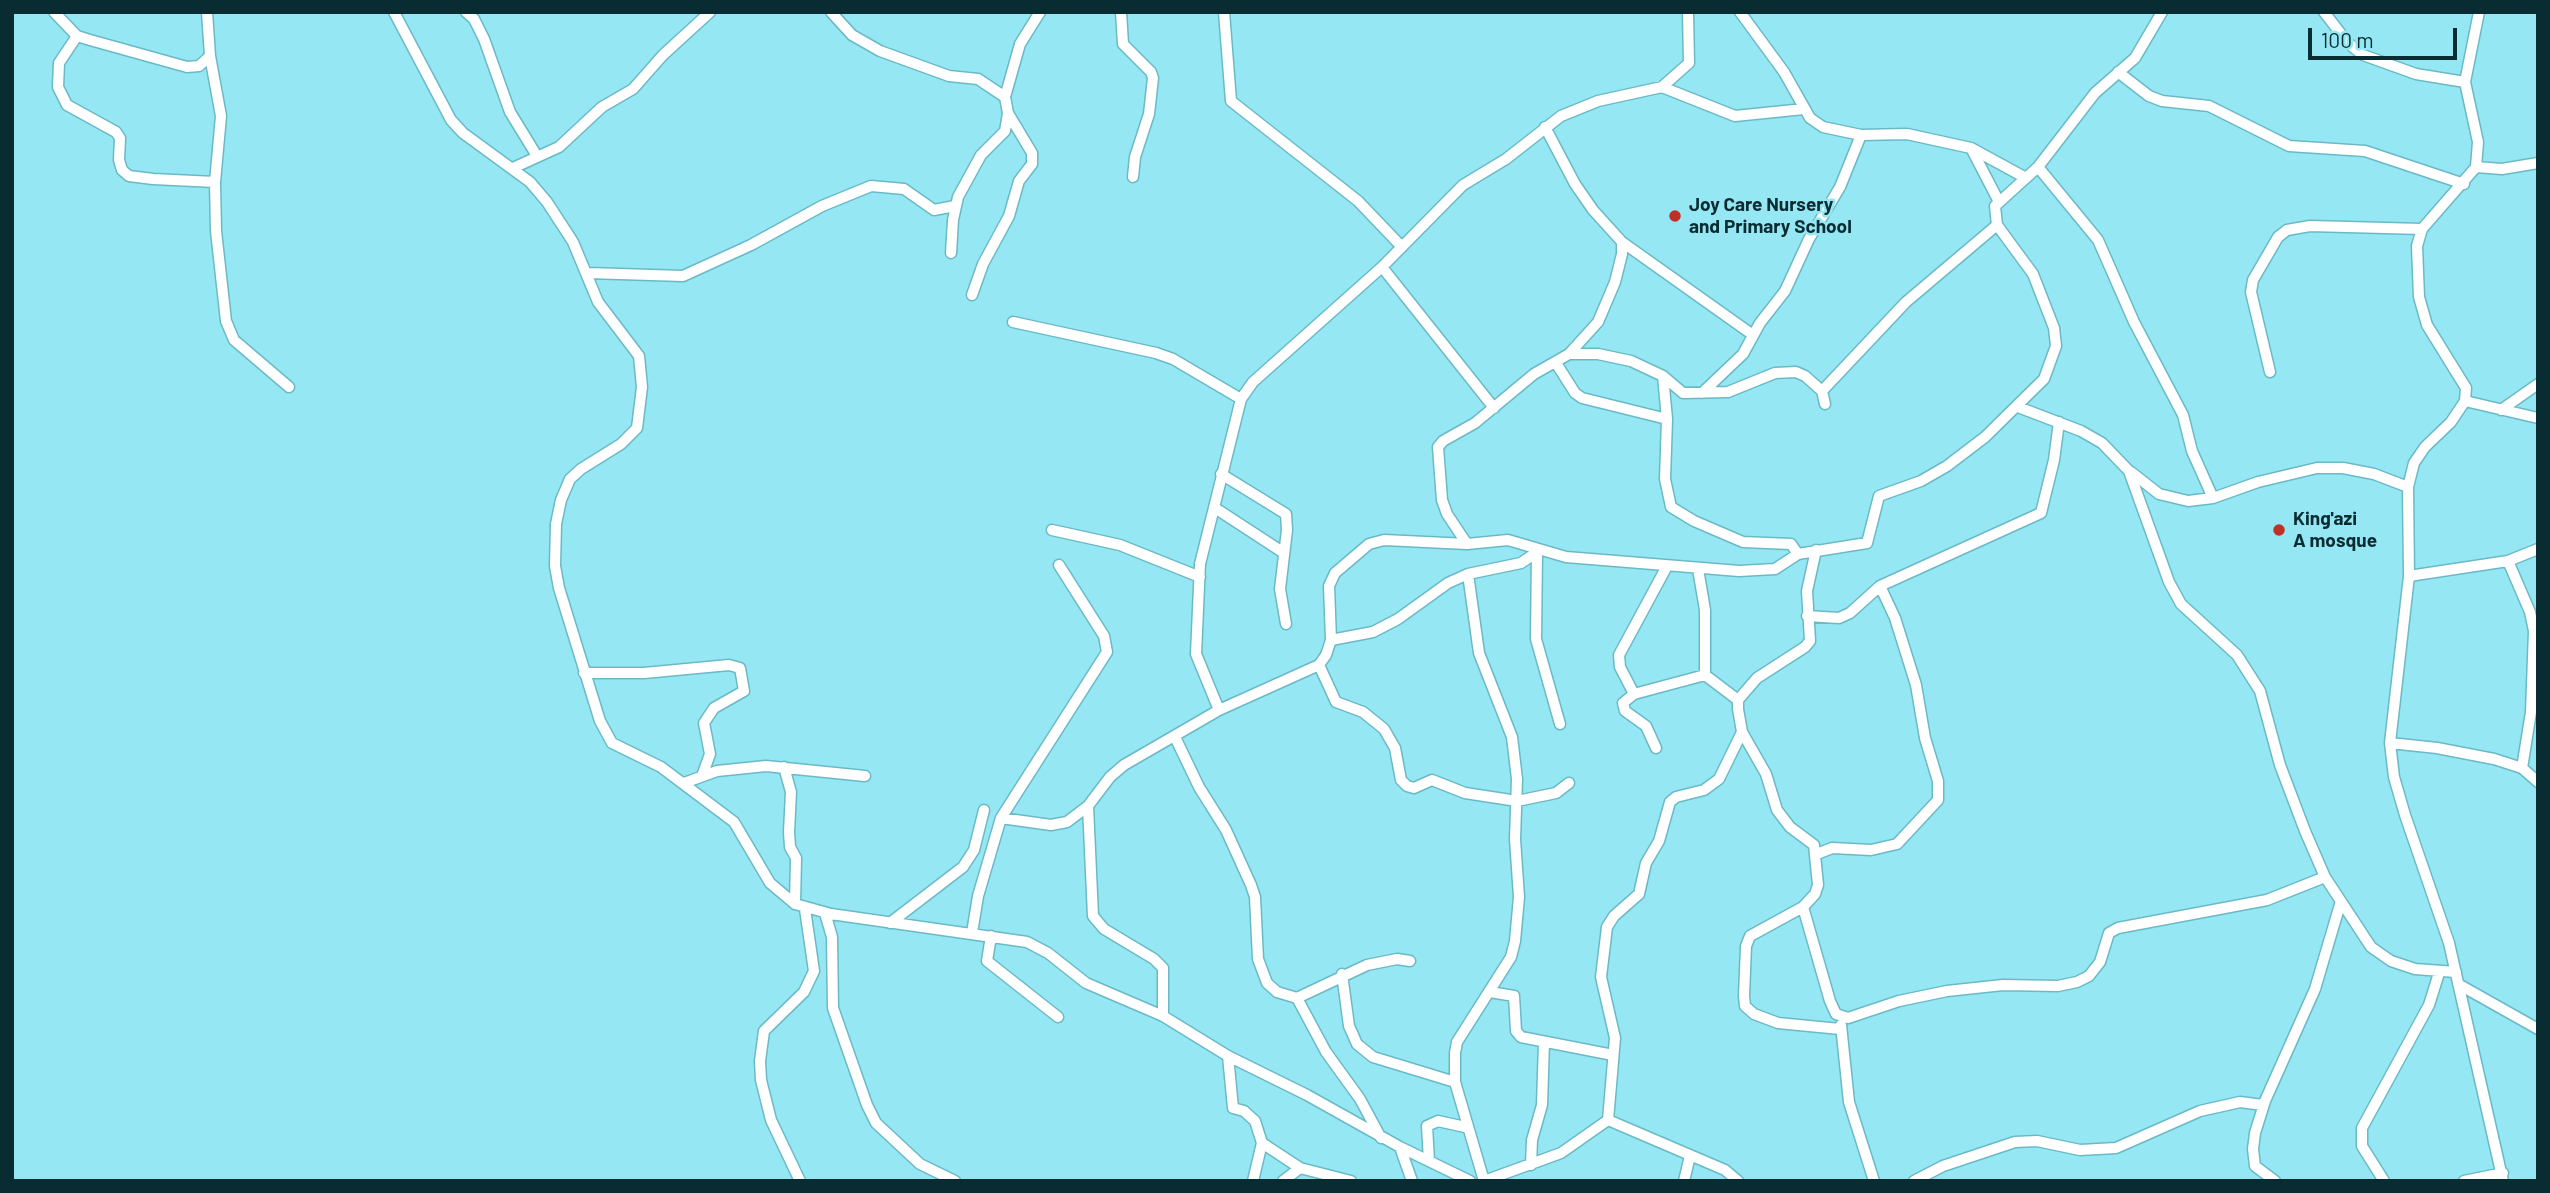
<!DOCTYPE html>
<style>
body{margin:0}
#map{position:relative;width:2550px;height:1193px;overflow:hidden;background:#96e7f4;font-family:Barlow,sans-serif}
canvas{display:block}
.frame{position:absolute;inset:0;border:14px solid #082c31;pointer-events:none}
.scale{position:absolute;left:2308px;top:28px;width:149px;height:32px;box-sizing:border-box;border:4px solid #082c31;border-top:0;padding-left:9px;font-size:21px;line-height:24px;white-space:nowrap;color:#082c31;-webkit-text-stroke:5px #96e7f4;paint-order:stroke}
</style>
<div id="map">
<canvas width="2550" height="1193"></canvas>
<div class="frame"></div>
<div class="scale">100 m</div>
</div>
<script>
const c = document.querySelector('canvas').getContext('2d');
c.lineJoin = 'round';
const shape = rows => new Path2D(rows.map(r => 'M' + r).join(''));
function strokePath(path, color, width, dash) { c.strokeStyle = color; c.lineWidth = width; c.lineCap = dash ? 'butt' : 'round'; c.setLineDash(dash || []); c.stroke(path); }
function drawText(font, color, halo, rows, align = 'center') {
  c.font = font + ' Barlow,sans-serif'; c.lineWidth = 5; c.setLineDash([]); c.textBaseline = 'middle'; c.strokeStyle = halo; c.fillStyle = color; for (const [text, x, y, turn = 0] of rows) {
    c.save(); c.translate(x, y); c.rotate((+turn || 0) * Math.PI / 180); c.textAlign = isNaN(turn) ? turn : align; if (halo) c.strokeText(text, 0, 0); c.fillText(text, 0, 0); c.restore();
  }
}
const minor = shape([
 [54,12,77,36,90,40,187,67,199,66,210,56],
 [207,12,210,56,221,116,215,182,216,231,226,321,234,340,289,387],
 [394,12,451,120,463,133,530,182,547,202,573,242,598,302,639,356,642,387,637,428,621,444,581,469,570,479,561,500,556,524,555,566,559,588,600,721,612,743,661,767,734,822,770,883,795,904,831,914,1027,942,1048,953,1086,983,1163,1016,1228,1056,1307,1095,1400,1147,1470,1181],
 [466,12,474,19,484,39,510,112,537,156],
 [831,12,852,35,880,51,949,76,978,79,1005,97],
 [1121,12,1123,44,1151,72,1153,78,1149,114,1135,157,1133,177],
 [1224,12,1231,101,1358,201,1402,247],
 [1740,12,1784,72,1810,118,1823,127,1861,135,1907,134,1971,148,2026,178],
 [2324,12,2348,43,2363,55,2416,74,2465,82],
 [2479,12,2465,82,2478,142,2476,167,2422,229,2417,246,2419,297,2427,325,2466,388,2465,401,2451,422,2425,447,2414,463,2408,487,2409,576,2390,743,2394,777,2405,815,2449,943,2503,1181],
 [77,36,59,63,58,87,67,105,116,132,120,138,119,160,122,170,129,176,153,179,215,182],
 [2118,72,2149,96,2162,101,2209,106,2289,146,2365,151,2464,184],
 [1662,87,1689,63,1688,12],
 [1971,148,1998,200],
 [2038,167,2098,240,2134,322,2183,415,2192,451,2213,498],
 [2476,167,2502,169,2538,163],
 [513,168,559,147,602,107,633,89,663,55,710,12],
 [1622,242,1753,335],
 [951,253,953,220,958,197,981,155,1005,131,1008,113],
 [1382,267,1494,408],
 [588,273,683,276,751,245,822,206,871,186,904,189,934,210,955,206],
 [972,295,983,264,1009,216,1019,181,1032,164,1032,153,1008,113,1005,97,1020,44,1040,12],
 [1013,322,1156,353,1173,359,1241,399],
 [1569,354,1598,354,1631,361,1663,376,1683,393,1728,392,1775,373,1796,372,1805,376,1822,391,1825,404],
 [1556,363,1575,393,1582,398,1667,419],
 [2270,372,2251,292,2253,280,2278,237,2287,230,2310,226,2422,229],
 [1663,376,1667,419,1665,479,1671,507,1694,521,1743,542,1791,544,1798,554],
 [1822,391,1906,302,1997,225],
 [1702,393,1743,354,1760,323,1785,291,1809,239,1840,187,1861,135],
 [2465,401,2538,418],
 [2018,407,2081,431,2102,443,2129,471,2169,582,2181,604,2237,655,2260,691,2280,765,2305,831,2325,877,2371,947,2391,961,2415,969,2456,972],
 [2501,410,2538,384],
 [2131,472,2159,494,2188,501,2213,498,2258,482,2317,468,2343,468,2374,474,2408,487],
 [1221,474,1286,514,1287,530,1280,589,1286,624],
 [1215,508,1284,553],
 [1052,530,1120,545,1200,577],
 [1467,544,1447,514,1442,500,1438,447,1443,441,1475,423,1534,374,1569,354,1598,322,1615,282,1622,254,1622,242,1593,210,1575,184,1545,127],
 [1816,550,1807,591,1810,641,1805,647,1757,678,1738,700,1738,709,1742,732,1766,774,1777,810,1790,827,1814,845,1818,885,1815,894,1803,907,1750,936,1746,946,1744,996,1745,1006,1754,1014,1778,1023,1840,1029],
 [1537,553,1536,639,1560,724],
 [2508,561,2530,612,2534,631,2531,712,2522,768],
 [1698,569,1705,610,1705,675,1738,700],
 [1468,574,1479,653,1512,737,1517,779,1515,839,1519,897,1515,941,1511,957,1457,1042,1455,1053,1455,1082,1484,1181],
 [2409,576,2508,561,2538,549],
 [1807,616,1839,618,1850,613,1880,586,2041,513,2054,460,2059,422],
 [1331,640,1373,632,1398,619,1448,583,1468,574,1521,563,1540,550],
 [1319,665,1336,702,1363,712,1384,729,1395,748,1401,780,1407,786,1414,788,1432,780,1465,793,1517,801,1556,793,1569,783],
 [584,673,644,673,729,665,740,668,744,691,714,708,704,723,710,754,702,776],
 [1634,694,1620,667,1619,655,1666,568],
 [1219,710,1196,654,1200,564,1241,399,1253,382,1382,267,1463,185,1506,159,1561,116,1598,101,1662,87,1735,116,1804,109],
 [1175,737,1199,787,1226,830,1251,885,1255,897,1258,959,1267,983,1277,992,1297,998,1367,965,1397,959,1410,961],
 [2390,743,2437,748,2494,759,2522,768,2538,782],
 [1656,748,1646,726,1625,711,1623,703,1634,694,1705,675],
 [784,767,791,792,789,832,790,847,796,858,795,904],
 [684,783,717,771,766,766,865,776],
 [1088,806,1093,916,1104,929,1154,959,1163,968,1163,1016],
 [1001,818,1107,652,1104,636,1059,565],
 [1817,854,1832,848,1871,850,1897,844,1938,800,1938,781,1925,738,1916,685,1895,618,1880,586],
 [1803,907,1830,1001,1836,1014,1848,1018,1899,1001,1947,991,2003,985,2058,986,2077,982,2089,976,2100,962,2109,933,2118,928,2267,900,2325,877],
 [825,913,832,937,833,1008,867,1105,876,1123,920,1164,955,1181],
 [890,923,963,867,974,850,984,810],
 [972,933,978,896,1001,818,1051,825,1067,822,1088,806,1110,777,1124,765,1219,710,1319,665,1326,655,1331,640,1329,586,1335,573,1369,544,1384,540,1467,544,1508,540,1566,557,1739,571,1775,569,1798,554,1867,543,1879,496,1921,481,1947,466,1985,437,2044,379,2056,346,2054,328,2033,274,1997,225,1995,206,2038,167,2095,93,2135,58,2162,12],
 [991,936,987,961,1058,1017],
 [1342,974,1349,1026,1357,1044,1373,1057,1455,1082],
 [2458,984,2538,1029],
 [1490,992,1514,996,1516,1031,1521,1037,1613,1055],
 [1297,998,1326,1052,1360,1099,1381,1138],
 [1841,1025,1849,1102,1874,1181],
 [1228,1056,1233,1108,1244,1111,1255,1121,1262,1143,1300,1168,1351,1181],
 [1608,1120,1725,1170,1738,1181],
 [1400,1147,1412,1181],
 [1429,1161,1427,1126,1438,1121,1465,1127],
 [1531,1165,1532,1140,1542,1105,1544,1042],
 [800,1181,771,1120,761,1080,760,1061,764,1031,804,992,814,971,805,909],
 [1253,1181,1262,1143],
 [1283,1181,1300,1168],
 [1484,1181,1561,1153,1608,1120,1615,1038,1601,977,1607,927,1614,916,1639,894,1646,863,1659,841,1670,802,1676,797,1704,790,1719,779,1742,732],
 [1684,1181,1690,1156],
 [1914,1181,1943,1166,2015,1142,2037,1141,2080,1150,2116,1148,2200,1111,2240,1102,2263,1105],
 [2275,1181,2255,1166,2253,1149,2255,1133,2265,1101,2315,989,2341,901],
 [2384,1181,2362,1146,2362,1128,2429,1005,2439,973],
 [2464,1181,2503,1173]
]);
strokePath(minor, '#6abac6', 13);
strokePath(minor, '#fff', 10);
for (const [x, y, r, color] of [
 [1675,216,7,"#bf3126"],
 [2279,530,7,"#bf3126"]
]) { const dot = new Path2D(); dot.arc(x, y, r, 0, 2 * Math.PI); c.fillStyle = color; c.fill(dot); strokePath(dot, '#96e7f4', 2.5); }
drawText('bold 19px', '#082c31', '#96e7f4', [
 ["Joy Care Nursery",1689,205],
 ["and Primary School",1689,227],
 ["King'azi",2293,519],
 ["A mosque",2293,541]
], 'left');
</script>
